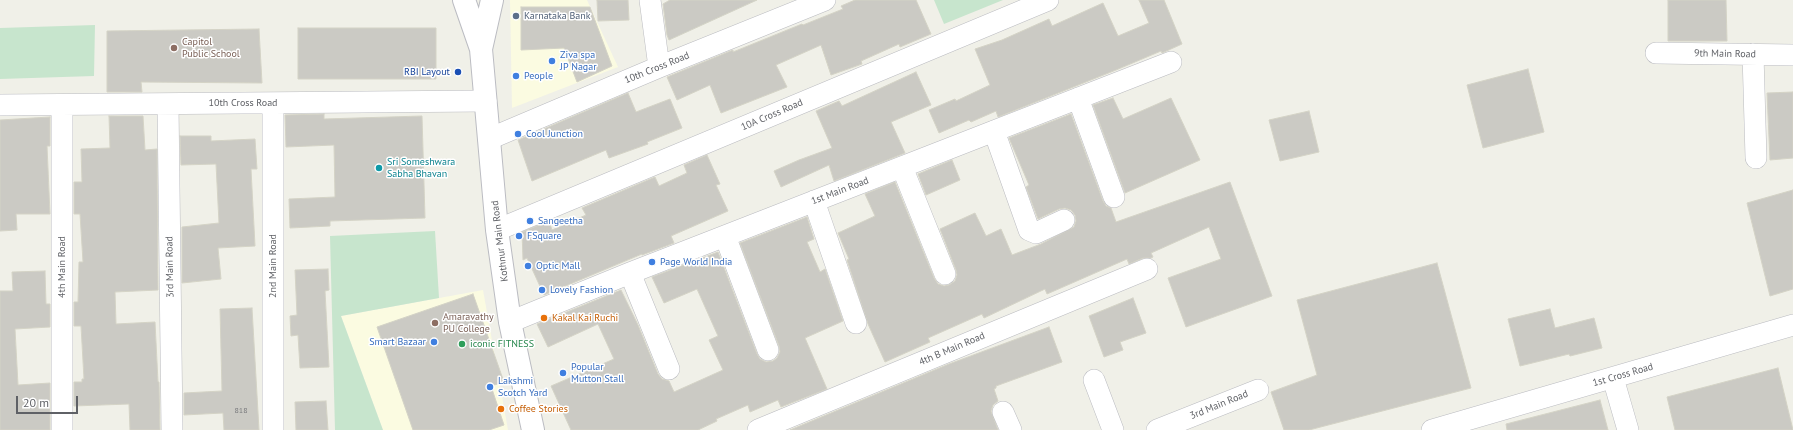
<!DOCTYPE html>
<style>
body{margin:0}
#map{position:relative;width:1793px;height:430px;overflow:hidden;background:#f0f0e8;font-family:"PT Sans",sans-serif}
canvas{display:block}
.scale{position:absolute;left:16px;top:396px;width:62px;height:18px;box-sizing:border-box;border:2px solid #5f6166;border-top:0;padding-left:5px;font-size:12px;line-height:14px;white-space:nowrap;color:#5f6166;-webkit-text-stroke:3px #fff;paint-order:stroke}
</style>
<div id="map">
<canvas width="1793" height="430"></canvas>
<div class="scale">20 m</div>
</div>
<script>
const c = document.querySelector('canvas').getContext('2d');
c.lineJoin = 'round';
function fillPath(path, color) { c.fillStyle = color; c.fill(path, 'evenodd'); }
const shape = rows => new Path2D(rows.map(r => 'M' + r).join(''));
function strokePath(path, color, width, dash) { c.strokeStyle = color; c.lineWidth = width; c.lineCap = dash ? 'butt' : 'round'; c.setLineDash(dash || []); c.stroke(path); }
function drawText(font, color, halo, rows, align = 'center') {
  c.font = font + ' "PT Sans",sans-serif'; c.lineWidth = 3; c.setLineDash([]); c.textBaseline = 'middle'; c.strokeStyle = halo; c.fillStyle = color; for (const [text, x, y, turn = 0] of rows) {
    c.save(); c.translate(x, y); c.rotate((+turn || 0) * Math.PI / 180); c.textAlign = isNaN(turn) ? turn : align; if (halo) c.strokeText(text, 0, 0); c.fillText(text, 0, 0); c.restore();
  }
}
fillPath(shape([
 [510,0,587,0,618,67,512,108],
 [483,290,508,430,383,430,341,316]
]), '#fbfbe1');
fillPath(shape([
 [934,0,1003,0,944,24],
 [95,25,94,76,0,79,0,28],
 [435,231,439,298,341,316,383,430,335,430,330,236]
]), '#c7e5cd');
const building = shape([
 [597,0,628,0,629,20,598,21,597,0],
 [670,0,757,0,669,40,667,35,663,4,670,0],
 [855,0,916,0,931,34,900,47,899,44,861,61,862,64,831,75,821,45,776,65,787,87,721,113,710,85,677,100,667,77,733,50,733,52,802,24,803,25,843,9,841,6,855,0],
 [1139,0,1164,0,1182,44,1162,53,1161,51,1116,70,998,117,996,111,971,122,969,120,939,133,929,110,955,99,956,101,990,85,975,49,1002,40,1049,19,1052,26,1103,3,1118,36,1149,23,1139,0],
 [1668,0,1726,0,1727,41,1668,41,1668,0],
 [521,7,590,7,612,66,577,82,564,48,521,50,521,7],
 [298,28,436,28,436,79,298,79,298,28],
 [259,29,262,83,141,82,142,92,107,92,107,31,259,29],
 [1528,69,1544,132,1483,148,1467,85,1528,69],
 [916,72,931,105,891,122,905,153,834,181,829,165,781,187,774,171,799,160,832,148,816,111,839,101,842,106,916,72],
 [1793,92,1793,158,1770,160,1767,93,1793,92],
 [628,93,636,112,670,99,682,128,647,142,648,144,609,158,606,150,532,181,518,140,628,93],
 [1113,98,1123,119,1171,98,1200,160,1125,193,1093,105,1113,98],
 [1309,111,1319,152,1280,161,1269,120,1309,111],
 [324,114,324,119,422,116,425,218,330,221,330,226,290,228,289,199,335,197,334,145,286,147,285,115,324,114],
 [1071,114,1103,201,1106,206,1111,208,1116,222,1230,182,1272,296,1186,327,1168,278,1221,259,1209,227,1151,253,1153,257,1151,258,1143,258,1129,264,1127,259,1047,294,1045,289,984,318,982,314,928,338,930,342,885,362,868,324,847,260,849,259,838,233,875,216,865,194,895,182,934,278,938,284,944,286,949,285,955,281,957,275,956,270,940,229,975,213,986,236,1001,229,1012,255,1041,244,1074,227,1076,221,1075,215,1071,210,1065,208,1059,209,1038,219,1026,187,1029,185,1009,138,1071,114],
 [109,116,143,116,145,150,157,149,158,290,115,292,116,324,155,322,158,382,159,382,160,430,130,430,129,404,74,406,74,382,82,382,82,379,84,379,81,326,74,326,74,302,78,302,79,262,83,262,80,214,74,214,74,182,82,182,81,149,110,148,109,116],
 [50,117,50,146,47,146,50,214,16,214,17,230,0,231,0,120,50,117],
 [180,136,211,136,211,141,255,139,257,169,251,169,255,246,218,248,221,279,182,283,182,227,219,223,216,164,181,165,180,136],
 [707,155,720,184,716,185,728,211,671,236,674,243,642,255,642,254,544,295,527,258,523,260,522,232,549,221,552,230,586,215,582,208,655,177,659,186,687,173,684,165,707,155],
 [952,160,960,180,926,195,918,174,952,160],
 [1793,190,1793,289,1770,296,1747,203,1793,190],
 [807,217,814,239,807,242,820,272,825,269,843,321,805,338,827,389,781,407,778,400,750,412,748,405,716,419,717,421,698,430,571,430,551,386,614,359,598,324,548,347,537,324,621,290,638,325,658,374,662,379,669,381,674,392,723,370,709,340,718,336,697,289,664,303,652,277,718,252,757,354,760,359,766,362,773,361,777,358,780,352,779,346,740,243,807,217],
 [1437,263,1471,388,1309,430,1284,430,1271,392,1317,375,1297,300,1437,263],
 [328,269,329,290,325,291,329,367,300,368,298,335,291,336,290,316,297,315,295,270,328,269],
 [45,271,46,304,50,304,50,327,15,329,18,385,50,383,50,430,0,430,0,291,13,291,12,272,45,271],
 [473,294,504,382,491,386,504,425,489,430,413,430,377,327,473,294],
 [1133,298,1146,333,1120,342,1123,350,1104,357,1089,316,1133,298],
 [252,308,259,430,224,430,223,413,184,415,184,393,222,391,220,309,252,308],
 [1550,309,1555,328,1594,318,1602,348,1570,356,1569,354,1520,366,1508,319,1550,309],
 [1049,327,1062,362,996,386,996,388,994,389,998,401,993,405,991,411,998,430,790,430,949,364,1049,327],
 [1778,368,1793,430,1675,430,1667,397,1778,368],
 [1600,400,1608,430,1507,430,1506,424,1600,400],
 [326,401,328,430,296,430,295,402,326,401]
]);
fillPath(building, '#cbcac4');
strokePath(building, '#d4d3c6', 1);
const street = shape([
 [650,0,659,67],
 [1656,53,1793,55],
 [1753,54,1756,158],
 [1078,98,1114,197],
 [273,103,273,430],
 [168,104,172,430],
 [0,105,486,101],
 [994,131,1029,230,1036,233,1064,220],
 [489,139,659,67,825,0],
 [902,167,945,274],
 [814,201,856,323],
 [497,230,1048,0],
 [725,236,768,350],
 [630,273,669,369],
 [510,322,630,273,1171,62],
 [1613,378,1628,430],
 [1094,380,1113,430],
 [1003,412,1011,430],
 [62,430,62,105],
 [758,430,1147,269],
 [1157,430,1258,390],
 [1432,430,1793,325]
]);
const secondary = shape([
 [464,0,481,49,497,230,510,322,533,430],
 [481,49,492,0]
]);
strokePath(street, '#babbc0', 22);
strokePath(secondary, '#bbbcc2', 24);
strokePath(street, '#fff', 21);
strokePath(secondary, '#fff', 22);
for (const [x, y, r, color] of [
 [516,16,4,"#5c6f8a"],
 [174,48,4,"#8d6e63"],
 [552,61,4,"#3f7fe0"],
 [458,72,4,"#1a4fb4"],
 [516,76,4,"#3f7fe0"],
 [518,134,4,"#3f7fe0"],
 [379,168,4,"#0f9aa8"],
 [530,221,4,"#3f7fe0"],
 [519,236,4,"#3f7fe0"],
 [652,262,4,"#3f7fe0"],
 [528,266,4,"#3f7fe0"],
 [542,290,4,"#3f7fe0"],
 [544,318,4,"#e8710a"],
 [435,323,4,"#8d6e63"],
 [434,342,4,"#3f7fe0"],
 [462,344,4,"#2e9e5b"],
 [563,373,4,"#3f7fe0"],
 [490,387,4,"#3f7fe0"],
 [501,409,4,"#e8710a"]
]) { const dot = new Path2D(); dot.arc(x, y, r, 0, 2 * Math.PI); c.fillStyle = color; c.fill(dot); strokePath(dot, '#fff', 1.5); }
drawText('8px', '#7a7b7e', null, [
 ["818",241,411]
]);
drawText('10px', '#4e5e75', '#fff', [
 ["Karnataka Bank",524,16]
], 'left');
drawText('10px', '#785e54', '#fff', [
 ["Capitol",182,42],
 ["Public School",182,54],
 ["Amaravathy",443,317],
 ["PU College",443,329]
], 'left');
drawText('10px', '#5f6166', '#fff', [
 ["9th Main Road",1725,54,1],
 ["10th Cross Road",657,68,-22],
 ["10th Cross Road",243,103],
 ["10A Cross Road",772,115,-23],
 ["1st Main Road",840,191,-21],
 ["Kothnur Main Road",500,241,-97],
 ["2nd Main Road",273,266,-90],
 ["4th Main Road",62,267,-90],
 ["3rd Main Road",170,267,-91],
 ["4th B Main Road",952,349,-23],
 ["1st Cross Road",1623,375,-16],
 ["3rd Main Road",1219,405,-22]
]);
drawText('10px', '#366cbe', '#fff', [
 ["Ziva spa",560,55],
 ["JP Nagar",560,67],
 ["People",524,76],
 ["Cool Junction",526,134],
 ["Sangeetha",538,221],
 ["FSquare",527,236],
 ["Page World India",660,262],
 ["Optic Mall",536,266],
 ["Lovely Fashion",550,290],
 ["Smart Bazaar",426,342,"right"],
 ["Popular",571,367],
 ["Mutton Stall",571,379],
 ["Lakshmi",498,381],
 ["Scotch Yard",498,393]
], 'left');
drawText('10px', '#164399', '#fff', [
 ["RBI Layout",450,72]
], 'right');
drawText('10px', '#0d838f', '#fff', [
 ["Sri Someshwara",387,162],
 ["Sabha Bhavan",387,174]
], 'left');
drawText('10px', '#c56008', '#fff', [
 ["Kakal Kai Ruchi",552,318],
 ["Coffee Stories",509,409]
], 'left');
drawText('10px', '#27864d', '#fff', [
 ["iconic FITNESS",470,344]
], 'left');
</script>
